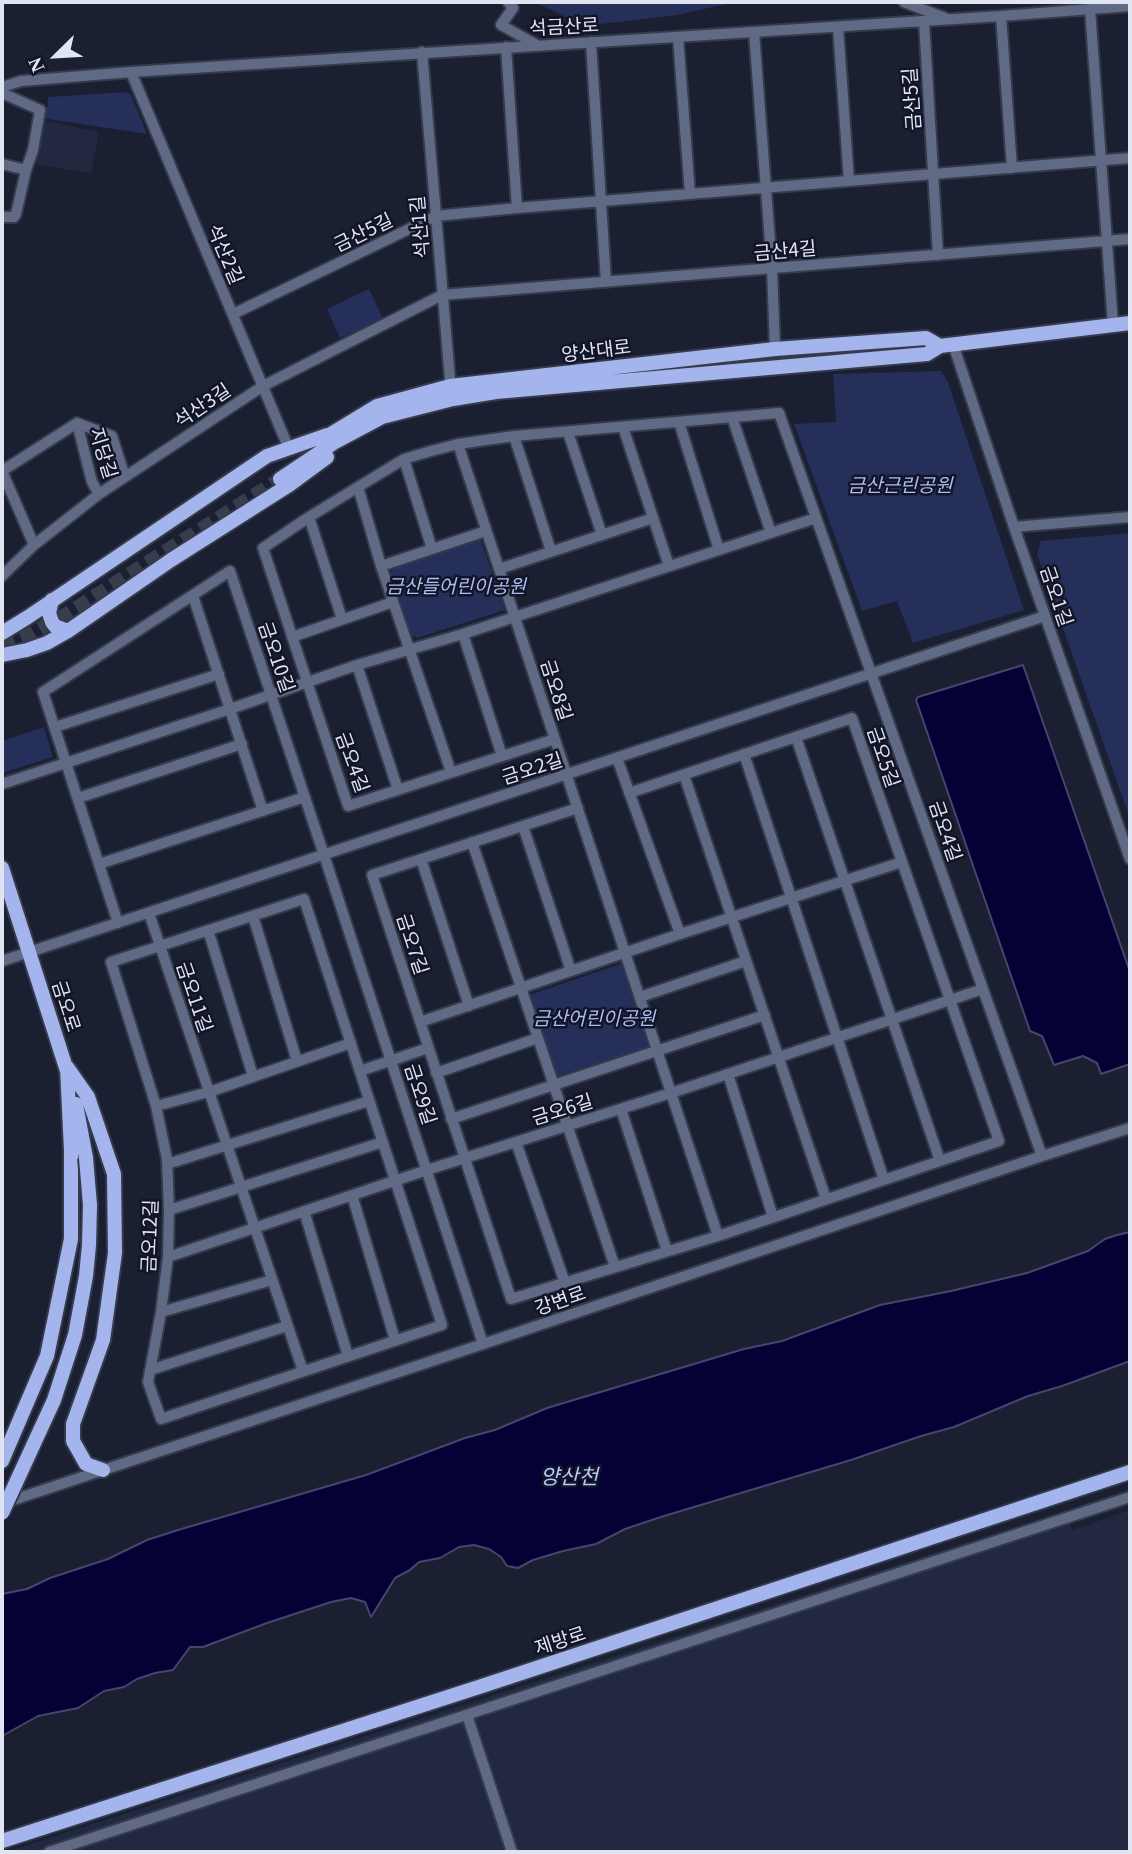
<!DOCTYPE html>
<meta charset="utf-8">
<style>
body{margin:0}
#map{position:relative;width:1132px;height:1854px;overflow:hidden;background:#1a1f31;font-family:Georgia,serif}
canvas{display:block}
.frame{position:absolute;inset:0;border:4px solid #e1e5f2;pointer-events:none}
.north{position:absolute;left:21px;top:21px;width:70px;height:70px;-webkit-text-stroke:5px #111527;paint-order:stroke;rotate:246deg;font-size:19px;font-weight:700;line-height:28px;text-align:center;color:#e1e5f2}
.north::after{content:'';display:block;margin:auto;width:24px;height:32px;background:#e1e5f2;clip-path:polygon(50% 0,100% 100%,50% 72%,0 100%)}
</style>
<div id="map">
<canvas width="1132" height="1854"></canvas>
<div class="frame"></div>
<div class="north">N</div>
</div>
<script>
const c = document.querySelector('canvas').getContext('2d');
c.lineJoin = 'round';
function fillPath(path, color) { c.fillStyle = color; c.fill(path, 'evenodd'); }
const shape = rows => new Path2D(rows.map(r => 'M' + r).join(''));
function strokePath(path, color, width, dash) { c.strokeStyle = color; c.lineWidth = width; c.lineCap = dash ? 'butt' : 'round'; c.setLineDash(dash || []); c.stroke(path); }
function drawText(font, color, halo, rows, align = 'center') {
  c.font = font + ' Georgia,"Noto Sans KR",serif'; c.lineWidth = 5; c.setLineDash([]); c.textBaseline = 'middle'; c.strokeStyle = halo; c.fillStyle = color; for (const [text, x, y, turn = 0] of rows) {
    c.save(); c.translate(x, y); c.rotate((+turn || 0) * Math.PI / 180); c.textAlign = isNaN(turn) ? turn : align; if (halo) c.strokeText(text, 0, 0); c.fillText(text, 0, 0); c.restore();
  }
}
fillPath(shape([
 [41,120,99,132,91,174,31,163],
 [1130,1510,1130,1852,5,1852,1066,1511,1072,1530]
]), '#21283f');
fillPath(shape([
 [539,2,735,2,677,15,584,26,539,4],
 [126,92,131,95,147,134,42,118,43,110,48,106,48,97],
 [369,289,383,319,340,338,327,309],
 [941,371,948,382,1024,610,913,643,897,601,862,611,794,424,836,422,833,374],
 [1130,533,1130,819,1037,554,1041,541],
 [480,538,505,610,417,638,411,635,390,574,394,567],
 [44,727,53,757,2,773,2,741],
 [623,963,650,1047,557,1076,529,995]
]), '#252f5a');
const water = shape([
 [1023,665,1130,972,1130,1064,1101,1074,1097,1063,1083,1056,1054,1065,1042,1036,1030,1031,916,700,918,697,1023,665],
 [1130,1232,1130,1361,1062,1386,1028,1396,954,1427,921,1436,851,1460,664,1516,625,1529,596,1544,563,1551,533,1560,518,1568,507,1566,501,1557,489,1549,474,1545,459,1547,440,1558,419,1562,410,1570,395,1578,371,1617,365,1602,351,1598,331,1602,267,1623,203,1647,190,1647,173,1670,155,1673,137,1679,124,1687,104,1691,78,1708,38,1716,2,1736,2,1594,27,1589,50,1578,108,1559,147,1540,178,1530,366,1475,465,1438,495,1430,547,1408,744,1349,782,1341,880,1305,951,1291,1027,1273,1088,1251,1105,1239,1117,1235,1130,1232]
]);
fillPath(water, '#050135');
strokePath(water, '#47456e', 2);
strokePath(shape([
 [2,647,26,637,68,613,280,479]
]), '#383d4e', 14, [14, 7]);
const minor = shape([
 [508,2,513,8,501,25,537,45],
 [904,2,945,18],
 [1090,9,1113,325],
 [1001,16,1012,168],
 [924,21,938,255],
 [838,27,849,181],
 [754,32,772,268,775,349],
 [678,37,690,194],
 [591,42,606,282],
 [506,47,517,208],
 [422,52,451,391],
 [131,72,289,449],
 [2,87,21,81,131,72,1001,16,1130,6],
 [2,93,40,110,33,150,26,170,16,214,14,217,2,217],
 [2,164,26,170],
 [233,314,436,216,517,208,1130,158],
 [953,344,1014,527,1130,859],
 [732,417,771,533],
 [679,422,719,550],
 [77,423,112,436,125,477],
 [77,423,92,482,99,494],
 [623,427,669,566],
 [568,432,602,535],
 [514,436,551,551],
 [458,444,718,1236],
 [404,459,432,549],
 [2,471,77,423],
 [2,471,34,545],
 [358,487,381,566,451,772],
 [309,517,342,619],
 [1014,527,1130,517],
 [381,566,486,531],
 [499,569,653,518],
 [2,576,34,545,99,494,263,386,442,295,1130,239],
 [193,596,263,811],
 [463,634,502,756],
 [292,637,393,602],
 [357,665,398,790],
 [55,727,219,674],
 [796,737,940,1161],
 [555,739,348,806,263,548,309,517,404,459,431,451,458,444,514,436,779,413,1042,1156],
 [744,754,884,1180],
 [617,758,680,934],
 [684,775,826,1199],
 [2,784,230,709,357,665,463,634,816,518],
 [78,798,242,744],
 [578,808,372,875,511,1299,718,1236,999,1141,852,718,629,793],
 [523,826,571,971],
 [472,842,615,1267],
 [421,859,469,1006],
 [99,864,305,797],
 [304,899,442,1325,161,1419,148,1382,161,1312,168,1257,169,1210,167,1159,156,1106,111,962,304,899],
 [149,913,303,1371],
 [253,916,297,1061],
 [118,923,43,692,230,571,324,855,483,1344],
 [208,930,253,1076],
 [2,961,1045,616],
 [640,997,746,961],
 [420,1022,680,934,902,862],
 [360,1071,428,1048],
 [436,1073,538,1038],
 [728,1074,773,1217],
 [156,1106,209,1092,351,1043],
 [621,1109,667,1251],
 [451,1119,765,1015],
 [516,1142,565,1283],
 [167,1164,369,1101],
 [352,1195,395,1340],
 [169,1210,383,1142],
 [304,1211,348,1356],
 [168,1257,427,1170,671,1093,983,989],
 [161,1312,272,1280],
 [150,1370,287,1326],
 [4,1503,483,1344,1042,1156,1130,1128],
 [467,1715,512,1852],
 [49,1852,1130,1497]
]);
const major = shape([
 [321,440,377,406,450,386,775,349,926,338,940,346],
 [280,479,335,442,382,417,453,399,496,392,927,354,940,346,1130,323],
 [52,600,49,613,52,622,55,626,68,631],
 [2,633,28,617,267,456,327,435],
 [2,655,27,650,47,643,68,631,171,560,289,485,327,457],
 [2,868,68,1074],
 [67,1067,88,1097,114,1174,115,1253,103,1340,73,1424,73,1441,86,1464,103,1470],
 [76,1104,86,1158],
 [2,1461,47,1356,71,1239,71,1150,67,1068],
 [2,1841,482,1686,1130,1472]
]);
strokePath(minor, '#363b4c', 14);
strokePath(major, '#363b4c', 18);
strokePath(minor, '#616a85', 10);
strokePath(major, '#a4b4ec', 14);
const majorBridge = shape([
 [2,1513,54,1400,75,1335,86,1276,89,1245,90,1205,86,1158]
]);
strokePath(majorBridge, '#363b4c', 18, []);
strokePath(majorBridge, '#a4b4ec', 14);
drawText('19px', '#e1e5f2', '#111527', [
 ["석금산로",564,26,-3],
 ["금산5길",911,99,-94],
 ["석산1길",419,227,-95],
 ["금산5길",363,232,-26],
 ["금산4길",785,250,-5],
 ["석산2길",226,254,67],
 ["양산대로",596,350,-7],
 ["석산3길",202,405,-34],
 ["지당길",104,453,73],
 ["금오1길",1057,596,71],
 ["금오10길",277,657,71],
 ["금오8길",557,690,72],
 ["금오5길",884,757,71],
 ["금오4길",353,762,70],
 ["금오2길",532,768,-18],
 ["금오4길",946,831,71],
 ["금오7길",413,944,72],
 ["금오11길",195,997,71],
 ["금오로",67,1006,72],
 ["금오9길",421,1094,72],
 ["금오6길",562,1109,-17],
 ["금오12길",149,1236,-88],
 ["강변로",560,1300,-19],
 ["제방로",560,1640,-18]
]);
drawText('italic 19px', '#aebdf2', '#111527', [
 ["금산근린공원",900,485],
 ["금산들어린이공원",456,586],
 ["금산어린이공원",594,1018]
]);
drawText('italic 21px', '#b8c8fd', '#111527', [
 ["양산천",569,1476]
]);
</script>
